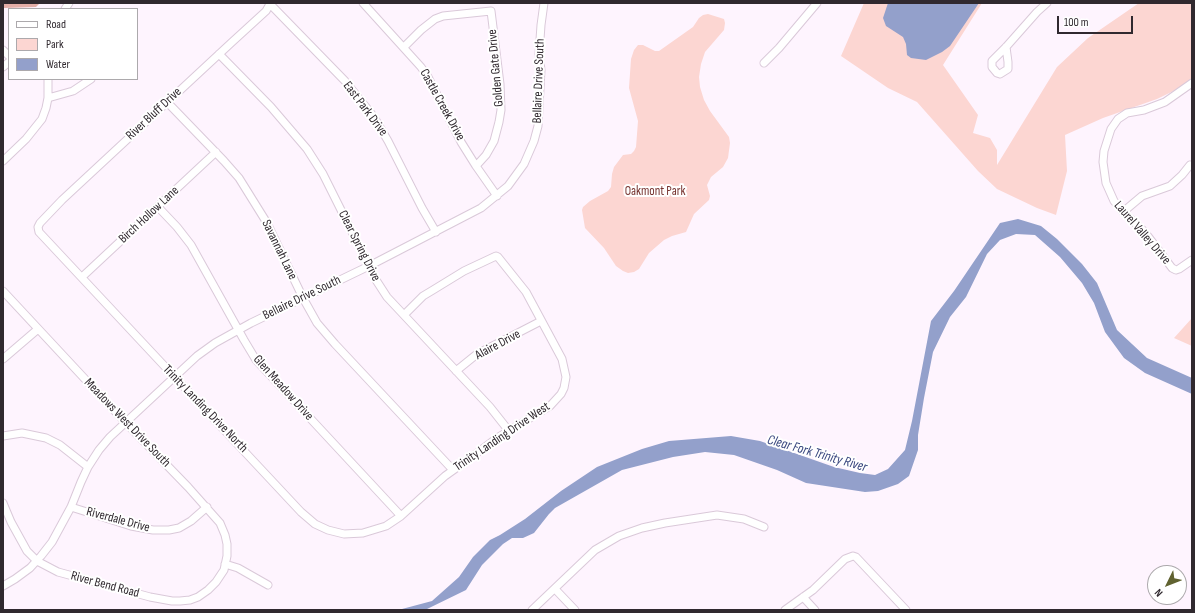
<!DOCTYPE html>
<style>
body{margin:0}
#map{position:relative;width:1195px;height:613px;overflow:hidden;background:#fef4fe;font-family:"Sofia Sans Condensed",sans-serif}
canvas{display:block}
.frame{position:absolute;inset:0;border:4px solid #30292f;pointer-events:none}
.legend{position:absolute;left:8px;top:8px;width:130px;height:72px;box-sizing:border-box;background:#fff;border:1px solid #aca9ac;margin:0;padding:5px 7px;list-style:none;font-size:12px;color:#30292f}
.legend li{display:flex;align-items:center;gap:8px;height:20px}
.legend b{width:20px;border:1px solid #aca9ac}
.north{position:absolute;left:1147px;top:565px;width:40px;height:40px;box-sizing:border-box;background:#fff;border:1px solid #aca9ac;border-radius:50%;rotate:227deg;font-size:11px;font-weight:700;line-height:16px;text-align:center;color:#30292f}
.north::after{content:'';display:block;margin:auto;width:14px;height:18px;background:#606230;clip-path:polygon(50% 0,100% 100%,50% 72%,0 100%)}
.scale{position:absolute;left:1057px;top:16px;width:76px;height:18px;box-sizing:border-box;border:2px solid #30292f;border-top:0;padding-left:5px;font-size:12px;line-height:14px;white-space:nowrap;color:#30292f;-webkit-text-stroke:3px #fff;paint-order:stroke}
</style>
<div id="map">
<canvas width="1195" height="613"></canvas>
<div class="frame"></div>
<ul class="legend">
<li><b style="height:5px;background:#fff"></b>Road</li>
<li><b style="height:11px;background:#fcd6d2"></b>Park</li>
<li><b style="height:11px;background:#93a0cb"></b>Water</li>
</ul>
<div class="north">N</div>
<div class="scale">100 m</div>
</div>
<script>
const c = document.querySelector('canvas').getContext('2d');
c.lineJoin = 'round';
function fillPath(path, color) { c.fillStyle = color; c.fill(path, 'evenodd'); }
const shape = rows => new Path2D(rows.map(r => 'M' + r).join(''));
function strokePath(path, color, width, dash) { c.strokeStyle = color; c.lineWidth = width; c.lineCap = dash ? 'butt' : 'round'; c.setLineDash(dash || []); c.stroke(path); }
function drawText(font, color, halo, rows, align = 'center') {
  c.font = font + ' "Sofia Sans Condensed",sans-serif'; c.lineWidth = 4; c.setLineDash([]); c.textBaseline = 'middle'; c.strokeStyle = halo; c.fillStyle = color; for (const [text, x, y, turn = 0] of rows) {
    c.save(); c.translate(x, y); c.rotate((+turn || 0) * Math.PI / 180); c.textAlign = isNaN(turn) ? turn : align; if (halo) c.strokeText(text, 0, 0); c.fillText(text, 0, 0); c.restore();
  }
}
fillPath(shape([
 [864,3,982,3,943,65,978,115,973,133,990,138,997,150,997,165,1057,67,1088,38,1139,3,1192,3,1192,82,1157,99,1103,118,1065,135,1067,171,1056,215,1037,208,997,189,978,171,917,102,888,88,841,56],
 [708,14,724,19,725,23,724,30,705,52,701,64,699,77,700,87,704,100,710,111,729,137,730,143,728,158,723,167,711,177,707,185,710,196,709,200,694,214,686,232,672,236,664,240,649,253,639,269,634,272,628,273,623,271,616,266,604,248,585,228,582,210,583,207,590,201,608,191,611,187,612,174,614,167,623,155,631,154,634,151,636,147,638,121,629,88,631,59,634,50,638,45,643,45,655,51,659,51,693,27,699,18,703,15],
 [1192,318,1192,346,1174,338]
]), '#fcd6d2');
fillPath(shape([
 [3,3,40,3,36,7,4,8]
]), '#e3ada7');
fillPath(shape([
 [888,3,979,3,950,46,942,52,926,60,911,58,907,55,906,44,903,37,886,26,883,18],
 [1018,219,1041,226,1057,239,1082,264,1097,283,1117,330,1147,358,1192,378,1192,394,1145,373,1124,358,1105,332,1094,303,1082,283,1060,257,1035,235,1016,234,1000,240,987,254,966,297,950,317,933,352,924,398,918,435,918,450,909,476,898,484,878,491,865,492,806,483,777,470,734,455,705,452,673,457,622,470,555,508,549,514,534,533,523,538,512,538,503,544,482,565,466,590,425,610,395,610,402,609,432,601,459,577,473,557,490,540,500,535,525,519,561,491,597,467,642,449,669,441,731,436,760,441,834,467,860,473,875,475,888,469,905,450,912,421,931,321,954,291,1000,223]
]), '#93a0cb');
const minor = shape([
 [363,3,421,67,428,77,461,142,476,166,497,196],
 [65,9,69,3],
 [404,47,421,30,435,19,443,16,491,11,500,84,501,110,499,122,494,141,486,155,476,166],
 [1006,47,1008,62,1008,69,1000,74,997,73,992,67,992,61,1006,47],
 [1006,47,1037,12,1047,3],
 [3,50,9,56],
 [219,54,271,107,307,149,323,174,376,280,387,297,490,407,509,431],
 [764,63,779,48,817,3],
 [3,67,9,62],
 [1192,83,1165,102,1144,110,1127,113,1118,119,1111,129,1104,151,1103,162,1106,183,1114,201,1123,212,1144,231,1172,268,1176,270,1179,269,1192,260],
 [48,98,73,91,91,79],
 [167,102,224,161,239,178,267,223,303,298,317,323,335,344,453,470],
 [3,161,26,139,42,119,46,108,48,98,48,79],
 [158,207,177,227,191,245,244,340,256,360,401,516],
 [1123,212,1142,196,1170,186,1182,175,1190,165],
 [82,277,216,152],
 [3,291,125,422,188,487,220,523,225,535,227,544,227,556,224,570,216,582,208,590,198,597,190,600,180,601,172,601,150,597,58,572,37,561,27,551,11,522,3,503],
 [404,315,423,296,433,290,464,271,496,256,498,257,526,292,562,359,566,377,564,388,561,394,550,406,497,438,473,456,445,476,401,516,386,526,363,533,344,534,328,530,315,524,301,512,39,232,38,227,40,223,62,200,231,43,266,11,270,4,345,81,374,117,388,141,422,208,436,232],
 [3,359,38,329],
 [456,371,477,354,541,321],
 [3,436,22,433,46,438,60,445,88,467],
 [71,507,131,526,153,530,169,530,179,528,191,521,207,507],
 [225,564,238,568,268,585],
 [3,586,15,579,30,568,41,556,52,542,71,507,81,482,88,467,99,450,110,437,197,356,215,343,251,323,369,266,481,208,508,186,524,164,534,141,538,126,541,70,539,54,541,25,544,3],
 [555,589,575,610],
 [803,597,815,610],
 [532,610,595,550,619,536,642,528,665,523,717,515,744,519,764,527],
 [785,610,813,590,845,559,853,556,856,557,906,610]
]);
strokePath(minor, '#dac9d9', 9);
strokePath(minor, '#fff', 7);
drawText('13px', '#30292f', '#fff', [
 ["Golden Gate Drive",496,68,-95],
 ["Bellaire Drive South",539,81,-88],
 ["Castle Creek Drive",442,105,61],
 ["East Park Drive",365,109,53],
 ["River Bluff Drive",154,114,-43],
 ["Birch Hollow Lane",149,215,-43],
 ["Laurel Valley Drive",1142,233,49],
 ["Clear Spring Drive",359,246,63],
 ["Savannah Lane",279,250,64],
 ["Bellaire Drive South",302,298,-26],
 ["Alaire Drive",498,345,-28],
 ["Glen Meadow Drive",283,388,48],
 ["Trinity Landing Drive North",205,409,46],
 ["Meadows West Drive South",127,423,46],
 ["Trinity Landing Drive West",502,437,-34],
 ["Riverdale Drive",118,520,15],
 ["River Bend Road",105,585,15]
]);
drawText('13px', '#75322e', '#fff', [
 ["Oakmont Park",655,192]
]);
drawText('italic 14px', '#38467e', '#fff', [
 ["Clear Fork Trinity River",817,454,16]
]);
</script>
